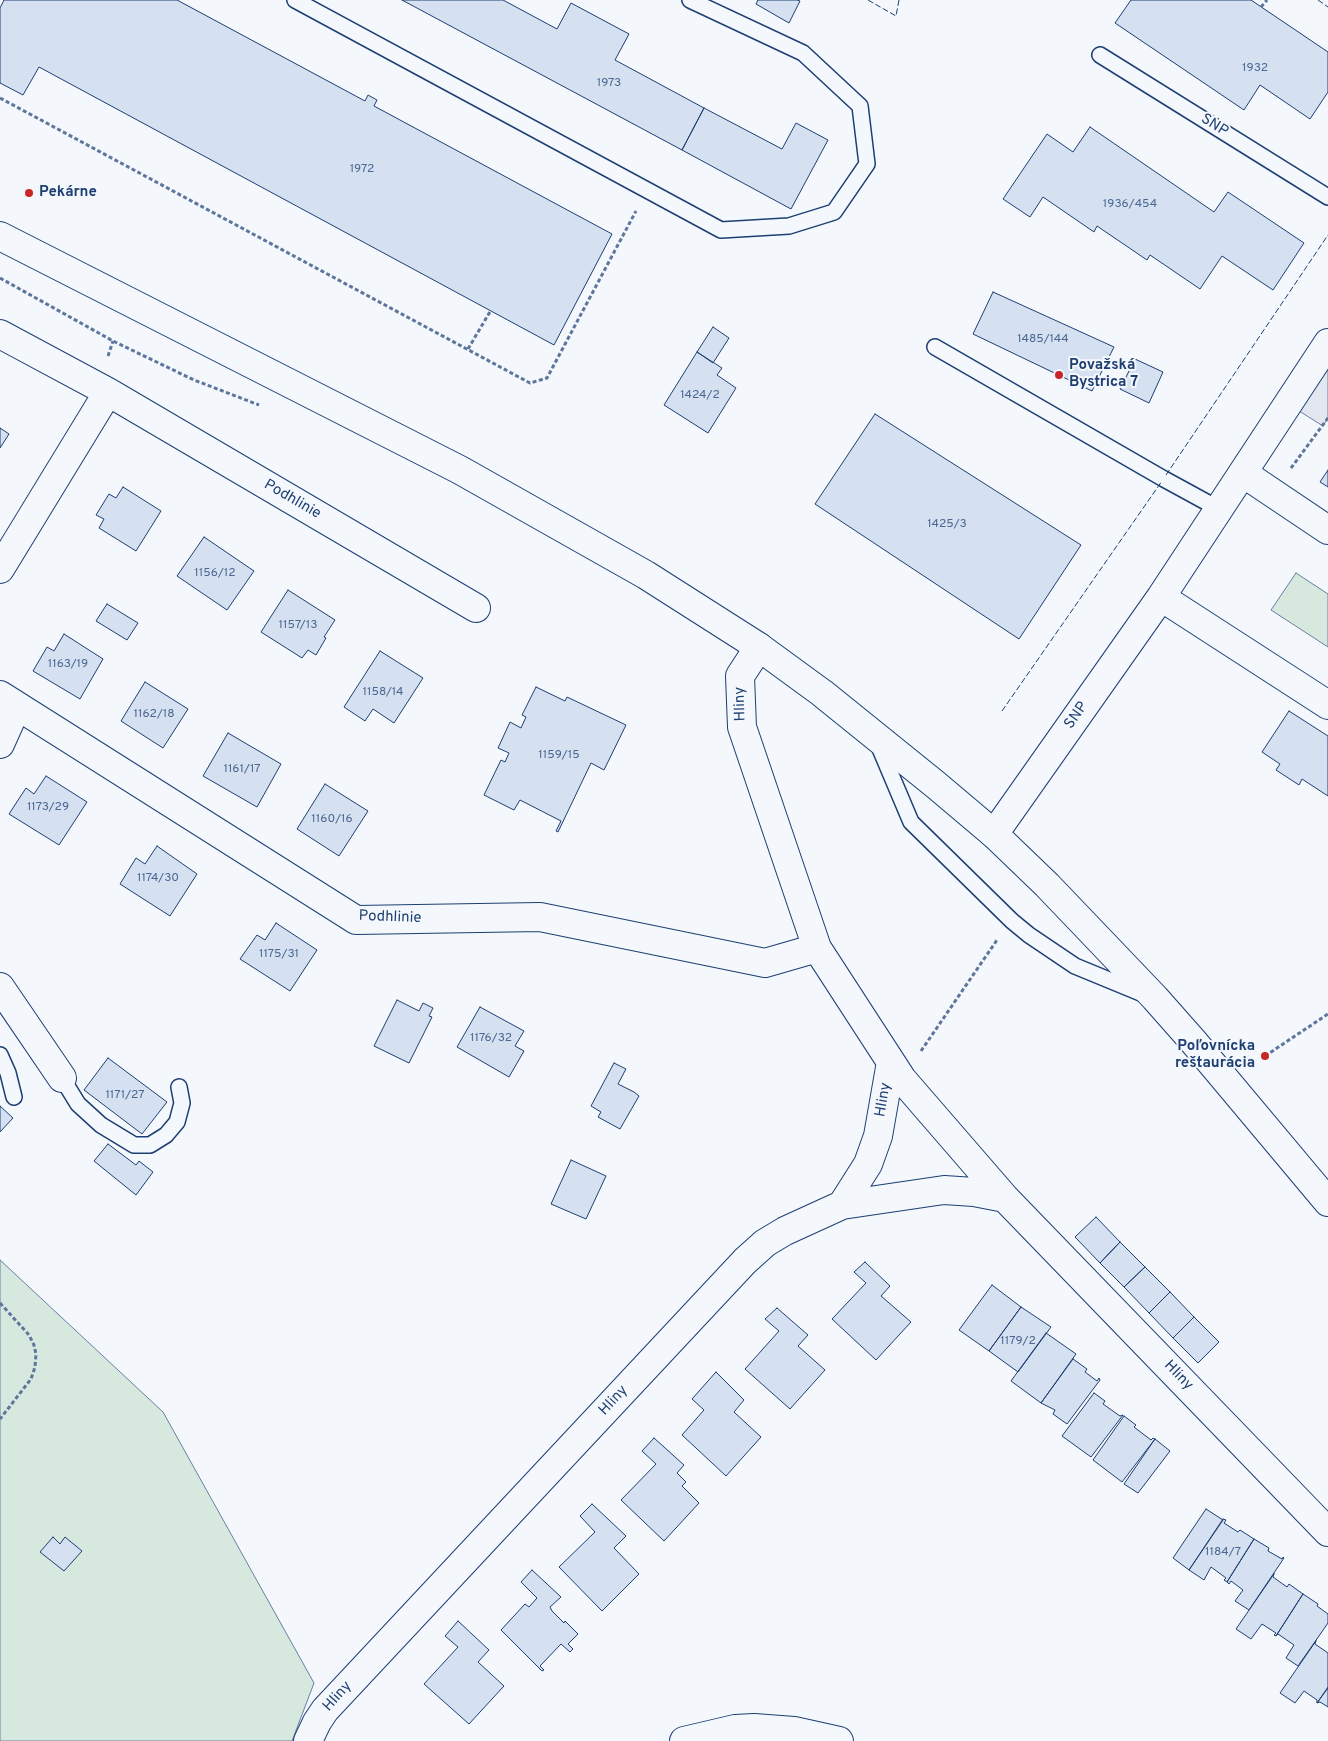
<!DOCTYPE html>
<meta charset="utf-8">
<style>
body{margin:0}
canvas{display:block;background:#f4f7fb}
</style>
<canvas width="1328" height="1741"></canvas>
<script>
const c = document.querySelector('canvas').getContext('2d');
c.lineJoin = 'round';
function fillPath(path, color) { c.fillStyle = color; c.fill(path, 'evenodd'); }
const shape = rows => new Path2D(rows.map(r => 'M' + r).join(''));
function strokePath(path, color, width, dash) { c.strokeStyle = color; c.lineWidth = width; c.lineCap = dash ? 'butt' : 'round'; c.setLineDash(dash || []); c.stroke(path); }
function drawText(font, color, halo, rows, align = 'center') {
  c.font = font + ' Overpass,sans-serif'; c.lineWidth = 4; c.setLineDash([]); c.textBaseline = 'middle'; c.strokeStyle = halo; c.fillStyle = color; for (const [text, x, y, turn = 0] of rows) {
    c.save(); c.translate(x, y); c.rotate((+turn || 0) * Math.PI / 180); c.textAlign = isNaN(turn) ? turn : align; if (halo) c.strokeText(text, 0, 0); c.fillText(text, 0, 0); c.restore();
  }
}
const green = shape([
 [1296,573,1328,594,1328,647,1271,610,1296,573],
 [0,1260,163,1412,314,1683,292,1741,0,1741,0,1260]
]);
fillPath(green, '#d7e8df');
strokePath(green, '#687fa3', 1);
const parking = shape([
 [1328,343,1328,418,1323,426,1288,404,1328,343]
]);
fillPath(parking, '#e3e8f0');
strokePath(parking, '#687fa3', 1);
const building = shape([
 [4,0,177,0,365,101,368,95,377,100,374,106,612,234,554,345,39,67,23,95,0,83,0,8,4,0],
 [402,0,503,0,557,29,571,3,629,34,615,60,704,108,682,150,402,0],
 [758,0,797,0,800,1,789,23,756,4,758,0],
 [1131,0,1251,0,1328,52,1328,92,1310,119,1260,85,1244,110,1115,23,1131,0],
 [704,108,782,149,796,123,828,140,791,209,682,150,704,108],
 [1090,127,1214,212,1228,192,1304,243,1273,290,1222,256,1200,289,1150,255,1147,260,1097,226,1094,232,1043,197,1030,217,1003,199,1047,134,1073,152,1090,127],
 [993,292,1114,347,1092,391,973,334,993,292],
 [713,327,729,338,713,363,697,352,713,327],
 [697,352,722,368,717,375,736,388,708,433,664,405,697,352],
 [1135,359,1163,372,1149,403,1120,389,1135,359],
 [875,414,1081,545,1019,639,815,504,875,414],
 [0,428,9,434,0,448,0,428],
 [1328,470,1328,487,1320,482,1328,470],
 [123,487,161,511,136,551,99,528,104,519,96,515,109,494,116,498,123,487],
 [204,537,254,571,227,610,177,576,204,537],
 [288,590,335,620,324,637,326,638,316,655,308,650,302,658,261,632,288,590],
 [107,604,138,623,127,640,96,621,107,604],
 [64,634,103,659,80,699,33,671,47,647,54,651,64,634],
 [380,651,423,678,394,723,373,709,365,721,344,707,380,651],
 [145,682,188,709,163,748,121,721,145,682],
 [536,687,565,701,567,697,626,725,604,770,591,763,558,832,556,831,561,821,520,800,514,810,484,795,501,760,505,762,509,753,498,748,510,722,521,728,526,717,522,715,536,687],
 [1289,711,1328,736,1328,796,1302,779,1299,785,1276,770,1280,764,1262,752,1289,711],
 [228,733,281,764,257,807,203,776,228,733],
 [46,776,87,802,59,845,9,814,26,788,34,794,46,776],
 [325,784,368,811,339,856,297,829,325,784],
 [157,846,197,874,170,916,120,884,136,858,145,864,157,846],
 [276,923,317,950,290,991,240,959,257,935,265,940,276,923],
 [397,1000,419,1011,423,1003,433,1008,429,1016,432,1017,409,1063,374,1046,397,1000],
 [480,1007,524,1031,515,1046,524,1051,509,1077,457,1047,480,1007],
 [108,1058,167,1102,142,1134,84,1090,108,1058],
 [614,1063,626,1069,618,1084,634,1092,639,1096,620,1129,598,1117,601,1112,591,1106,614,1063],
 [0,1106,13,1118,0,1132,0,1106],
 [108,1144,136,1165,139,1161,153,1172,136,1195,94,1161,108,1144],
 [571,1160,606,1176,586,1219,551,1204,571,1160],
 [1096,1217,1120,1242,1100,1263,1075,1237,1096,1217],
 [1120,1242,1145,1267,1124,1287,1100,1263,1120,1242],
 [865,1262,890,1286,881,1296,911,1322,876,1360,832,1319,866,1283,854,1272,865,1262],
 [1145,1267,1170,1292,1149,1313,1124,1287,1145,1267],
 [992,1285,1021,1307,989,1351,959,1330,992,1285],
 [1170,1292,1194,1317,1173,1338,1149,1313,1170,1292],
 [1021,1307,1051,1327,1018,1372,989,1351,1021,1307],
 [777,1308,808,1335,798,1346,825,1370,790,1409,745,1369,779,1331,765,1319,777,1308],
 [1194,1317,1219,1342,1198,1363,1173,1338,1194,1317],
 [1046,1333,1076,1354,1041,1403,1011,1381,1046,1333],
 [1073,1359,1087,1369,1085,1372,1097,1381,1099,1378,1100,1380,1067,1424,1053,1414,1055,1410,1041,1403,1073,1359],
 [716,1372,744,1400,734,1412,761,1437,726,1476,682,1435,704,1410,692,1399,716,1372],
 [1094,1393,1105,1401,1103,1404,1120,1416,1123,1415,1091,1457,1062,1436,1094,1393],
 [1124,1416,1136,1425,1134,1427,1151,1440,1153,1438,1155,1439,1122,1482,1093,1460,1124,1416],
 [654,1438,684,1465,677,1473,686,1482,682,1486,699,1503,664,1541,621,1500,656,1464,642,1451,654,1438],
 [1155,1439,1170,1451,1138,1493,1124,1484,1155,1439],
 [592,1504,626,1536,614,1548,639,1574,602,1611,559,1567,595,1532,580,1516,592,1504],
 [1206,1509,1223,1520,1189,1570,1173,1558,1206,1509],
 [1223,1519,1226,1520,1224,1523,1238,1532,1240,1530,1254,1539,1227,1582,1224,1580,1226,1578,1211,1567,1204,1580,1189,1570,1223,1519],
 [53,1537,60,1544,65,1537,82,1551,64,1571,40,1552,53,1537],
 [1254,1539,1269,1548,1268,1551,1282,1559,1283,1557,1284,1558,1249,1610,1235,1601,1243,1590,1231,1581,1229,1584,1227,1582,1254,1539],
 [532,1570,561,1597,550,1607,552,1611,564,1623,565,1621,578,1634,568,1644,573,1649,570,1652,561,1644,540,1666,544,1670,542,1671,501,1630,525,1604,529,1607,537,1598,521,1582,532,1570],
 [1274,1574,1273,1577,1287,1587,1289,1584,1303,1594,1276,1636,1274,1635,1276,1633,1262,1624,1251,1639,1236,1629,1274,1574],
 [1303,1594,1318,1604,1317,1606,1328,1614,1328,1623,1298,1666,1286,1658,1294,1645,1278,1634,1276,1636,1303,1594],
 [458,1621,489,1650,478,1662,504,1686,469,1724,424,1684,458,1647,445,1636,458,1621],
 [1316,1641,1315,1644,1328,1653,1328,1687,1317,1703,1317,1700,1304,1691,1295,1703,1280,1693,1316,1641],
 [1328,1688,1328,1707,1320,1702,1317,1703,1328,1688]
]);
fillPath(building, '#d5e0f0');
strokePath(building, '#1d3f73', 1);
const lane = shape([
 [295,0,721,230,789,226,834,212,867,164,860,106,803,53,690,0],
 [1100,55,1328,197],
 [935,347,1164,479,1219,509],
 [878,744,911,822,1012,921,1029,935,1075,966,1143,994],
 [0,1055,8,1073,14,1097],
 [62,1078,78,1104,101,1125,134,1145,150,1145,166,1135,177,1122,182,1103,179,1087]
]);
const street = shape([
 [0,334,108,392,476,608],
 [1243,473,1328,530],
 [0,569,108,392],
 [1161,597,1328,705],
 [0,695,356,920,540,917,765,963,817,948],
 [0,744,17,706],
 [994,834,1161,597,1328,343],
 [0,987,62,1078],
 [891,1062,902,1079,1005,1198,1328,1532],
 [842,1205,944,1190,974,1192,1005,1198],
 [308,1741,317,1722,325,1710,745,1261,765,1243,785,1231,842,1205,868,1164,878,1136,891,1062,817,948,742,727,740,676,759,647],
 [684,1741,735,1729,754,1728,794,1731,839,1741]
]);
const secondary = shape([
 [0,236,460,470,646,575,759,647,822,693,936,785,994,834,1047,885,1155,998,1193,1041,1328,1202]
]);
strokePath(lane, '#1d3f73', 18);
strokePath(street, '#1d3f73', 30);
strokePath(secondary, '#1d3f73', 30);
strokePath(shape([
 [1261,7,1267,0],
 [0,98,530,383,547,378,636,211],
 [0,278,113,341,194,380,259,405],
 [468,349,491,310],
 [108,356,113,341],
 [1291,468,1328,418],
 [921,1051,997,940],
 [1265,1056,1328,1014],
 [0,1303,29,1335,34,1345,36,1354,35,1367,31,1379,0,1419]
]), '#5e769c', 3, [4, 2.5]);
strokePath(lane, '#f4f7fb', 15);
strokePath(street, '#f4f7fb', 28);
strokePath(secondary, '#f4f7fb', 28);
strokePath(shape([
 [868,0,896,16,899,0],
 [1318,0,1328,7],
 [1166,475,1328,235],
 [1002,711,1162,481]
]), '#1d3f73', 1, [6, 2.5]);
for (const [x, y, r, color] of [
 [29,193,5,"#c62828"],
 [1059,375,5,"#c62828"],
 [1265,1056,5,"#c62828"]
]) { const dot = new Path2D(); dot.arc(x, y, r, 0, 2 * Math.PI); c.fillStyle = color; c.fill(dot); strokePath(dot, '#f4f7fb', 2); }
drawText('12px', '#4b6792', null, [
 ["1932",1255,69],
 ["1973",609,84],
 ["1972",362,170],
 ["1936/454",1130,205],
 ["1485/144",1043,340],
 ["1424/2",700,396],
 ["1425/3",947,525],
 ["1156/12",215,574],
 ["1157/13",298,626],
 ["1163/19",68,665],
 ["1158/14",383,693],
 ["1162/18",154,715],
 ["1159/15",559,756],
 ["1161/17",242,770],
 ["1173/29",48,808],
 ["1160/16",332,820],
 ["1174/30",158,879],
 ["1175/31",279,955],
 ["1176/32",491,1039],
 ["1171/27",125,1096],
 ["1179/2",1018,1342],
 ["1184/7",1223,1553]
]);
drawText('15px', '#1d3f73', '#f4f7fb', [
 ["SNP",1214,126,32],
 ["Podhlinie",292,500,30],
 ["Hliny",741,704,-92],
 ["SNP",1077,716,-55],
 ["Podhlinie",390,918,2],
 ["Hliny",884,1100,-80],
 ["Hliny",1178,1376,46],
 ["Hliny",614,1401,-47],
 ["Hliny",338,1697,-48]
]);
drawText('bold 15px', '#1d3f73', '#f4f7fb', [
 ["Pekárne",39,193],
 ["Považská",1069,366],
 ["Bystrica 7",1069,383],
 ["Poľovnícka",1255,1047,"right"],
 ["reštaurácia",1255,1064,"right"]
], 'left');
</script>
